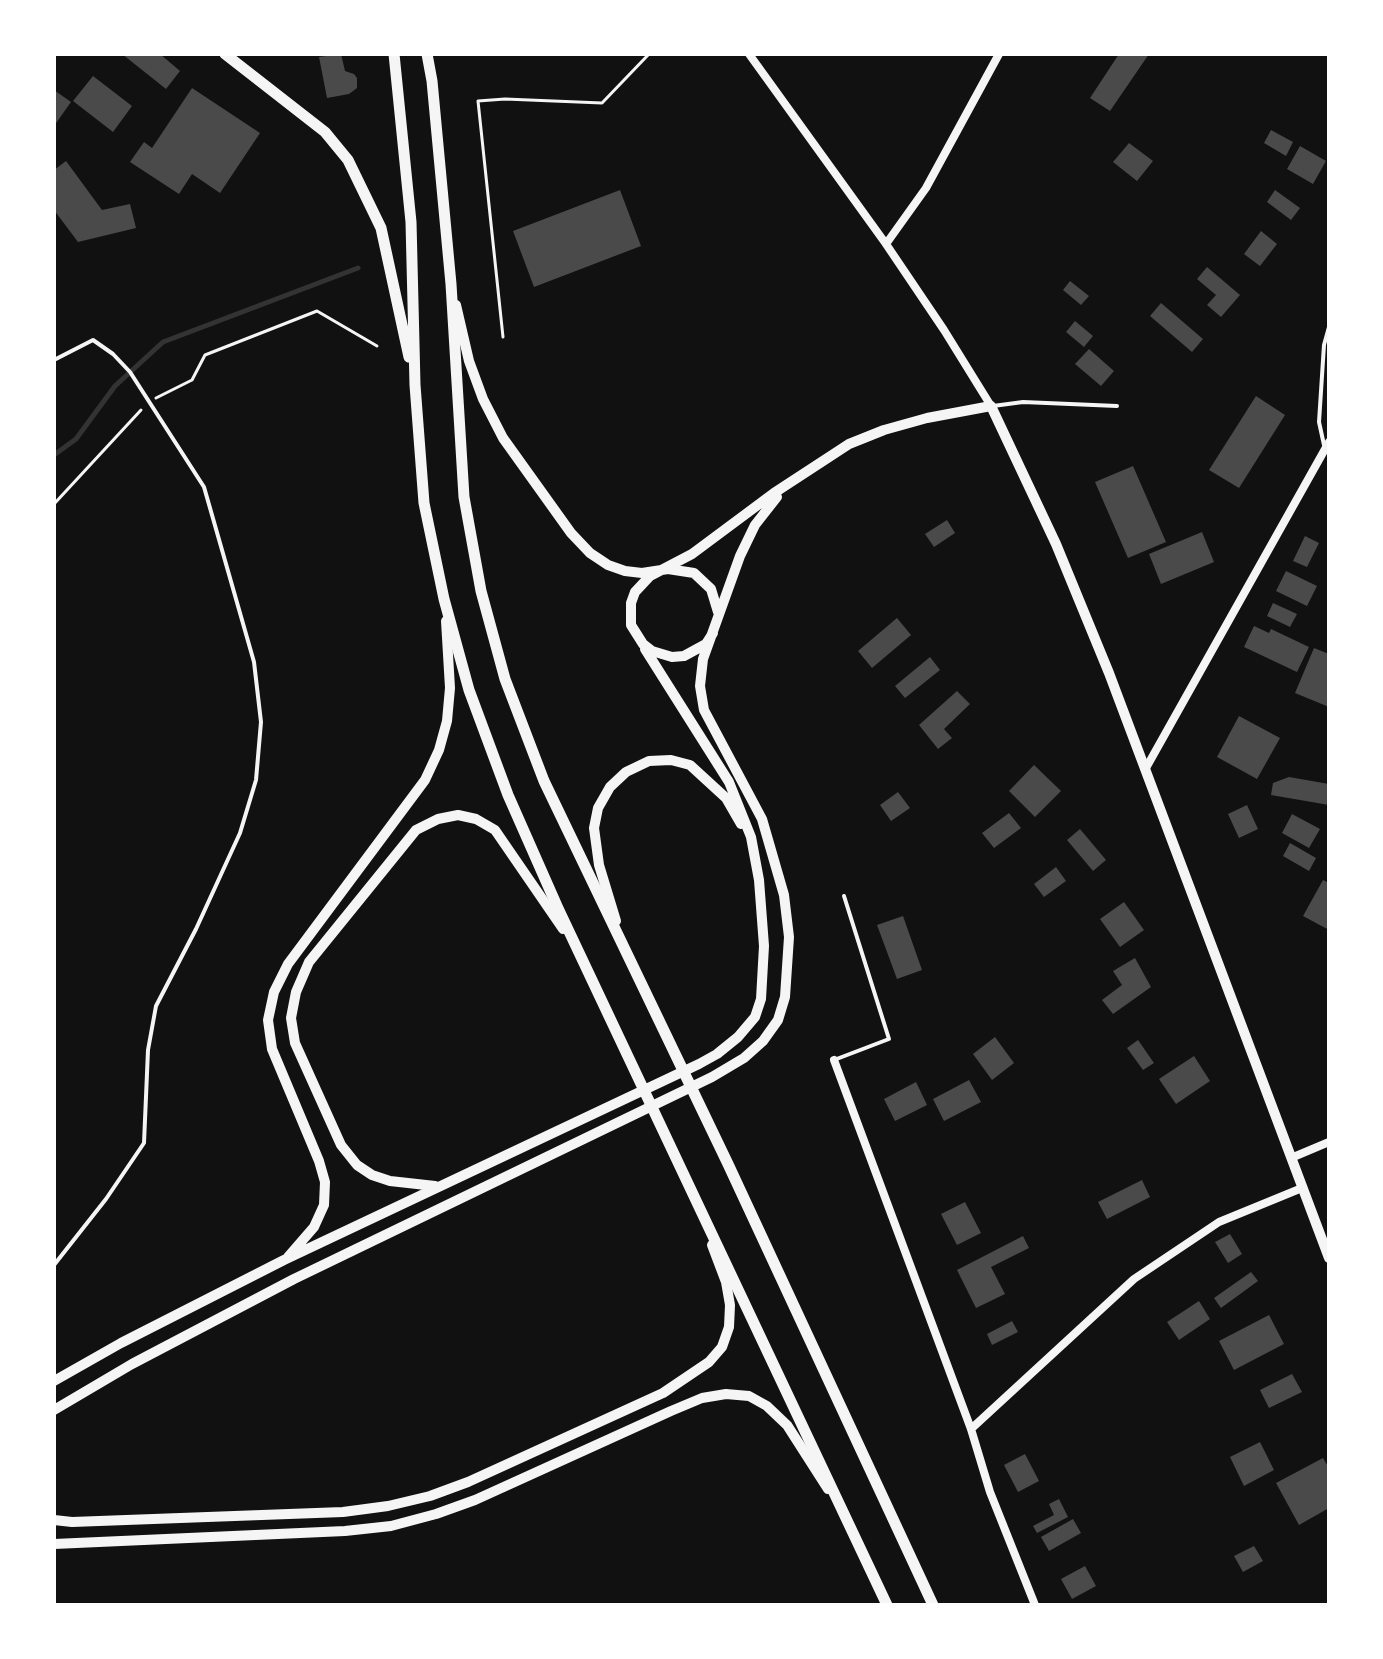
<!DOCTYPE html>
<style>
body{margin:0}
#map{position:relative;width:1383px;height:1659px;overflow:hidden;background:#111;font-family:Lora,serif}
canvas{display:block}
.frame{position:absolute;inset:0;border:56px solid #fff;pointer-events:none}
</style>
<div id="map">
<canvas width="1383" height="1659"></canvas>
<div class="frame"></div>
</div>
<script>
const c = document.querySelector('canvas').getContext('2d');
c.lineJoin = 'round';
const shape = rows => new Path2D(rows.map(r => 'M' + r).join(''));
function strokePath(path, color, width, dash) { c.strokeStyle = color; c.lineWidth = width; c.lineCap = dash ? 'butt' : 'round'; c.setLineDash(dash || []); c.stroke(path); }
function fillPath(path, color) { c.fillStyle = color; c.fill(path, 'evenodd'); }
strokePath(shape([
 [54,455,76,439,115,386,163,342,358,268]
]), '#333', 5);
fillPath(shape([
 [122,54,160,54,180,71,166,89],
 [341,54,345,71,354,74,357,78,357,88,349,94,327,98,319,57],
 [1119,54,1149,54,1110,111,1090,98],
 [93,76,132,106,113,132,73,101],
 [192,88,260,133,220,193,192,174,179,194,130,162,144,142,152,148],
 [54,90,71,102,54,126],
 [1271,130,1293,142,1286,156,1264,143],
 [1129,143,1153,161,1137,181,1113,162],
 [1300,146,1326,161,1313,184,1287,169],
 [66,161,102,210,130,204,136,228,78,242,54,210,54,170],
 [620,190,641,246,534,287,513,231],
 [1275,190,1300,208,1291,220,1267,202],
 [1261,231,1277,244,1260,266,1244,254],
 [1207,267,1240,295,1221,317,1207,305,1216,295,1197,279],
 [1070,281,1089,296,1081,305,1063,290],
 [1161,303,1203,339,1192,352,1150,316],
 [1075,321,1093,336,1084,347,1066,332],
 [1089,349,1114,371,1101,386,1075,364],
 [1256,396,1285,415,1239,488,1209,470],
 [1133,466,1166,542,1128,558,1095,482],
 [947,520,955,533,934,547,925,534],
 [1202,532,1214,562,1161,584,1149,554],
 [1305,536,1319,543,1307,567,1293,561],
 [1286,571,1317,586,1307,606,1276,591],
 [1273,603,1297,614,1290,627,1267,616],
 [897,618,911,635,872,668,858,651],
 [1254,626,1269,633,1271,629,1309,647,1297,672,1244,647],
 [1314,648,1329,654,1329,707,1295,693],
 [930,657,940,670,905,698,895,686],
 [957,691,970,704,944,729,952,738,938,749,919,725],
 [1239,716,1280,738,1257,779,1217,757],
 [1034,765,1061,791,1035,817,1009,791],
 [1289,777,1329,784,1329,805,1271,795,1273,783],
 [898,792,910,808,891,821,880,805],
 [1247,805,1258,829,1239,838,1228,814],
 [1009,813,1021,828,994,848,982,833],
 [1292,814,1320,829,1309,848,1282,833],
 [1080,829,1106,860,1093,871,1067,840],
 [1290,843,1316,858,1309,871,1283,856],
 [1056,867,1066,881,1044,897,1034,884],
 [1323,880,1329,883,1329,930,1303,916],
 [1124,902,1144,930,1120,947,1100,919],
 [903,916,922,970,897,979,877,925],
 [1135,958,1151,987,1113,1014,1102,1000,1122,985,1113,971],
 [995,1037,1014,1063,992,1080,973,1054],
 [1138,1040,1154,1063,1143,1070,1127,1048],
 [1194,1056,1210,1081,1176,1104,1159,1079],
 [969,1080,981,1102,944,1121,933,1099],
 [916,1082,927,1105,895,1121,884,1099],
 [1142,1180,1150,1197,1107,1219,1098,1202],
 [965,1202,981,1233,957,1245,941,1214],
 [1230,1234,1242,1254,1228,1263,1215,1242],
 [1023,1236,1029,1248,991,1267,1005,1294,976,1308,957,1270],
 [1251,1272,1258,1281,1221,1308,1214,1298],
 [1199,1301,1210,1319,1179,1340,1167,1322],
 [1269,1315,1284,1344,1234,1370,1219,1341],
 [1012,1321,1018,1332,992,1345,987,1334],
 [1292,1374,1302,1392,1269,1408,1260,1390],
 [1260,1442,1274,1470,1244,1486,1230,1457],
 [1025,1454,1039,1481,1018,1492,1004,1465],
 [1323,1458,1329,1468,1329,1508,1299,1525,1276,1483],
 [1059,1499,1068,1517,1037,1533,1033,1526,1054,1515,1049,1504],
 [1073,1519,1081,1533,1049,1551,1041,1537],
 [1254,1546,1263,1561,1243,1572,1234,1556],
 [1085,1566,1096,1586,1072,1599,1061,1579]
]), '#4a4a4a');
strokePath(shape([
 [503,337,478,101,505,99,602,103,649,54],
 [156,398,192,380,205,355,317,311,377,346],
 [54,504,141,410]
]), '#f5f5f5', 3);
strokePath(shape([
 [54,360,93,340,113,354,130,372,204,487,254,662,261,722,256,780,240,833,196,929,156,1006,148,1050,144,1143,106,1199,54,1265],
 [993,406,1023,402,1117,406],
 [1324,445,1319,422,1324,345,1329,327],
 [834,1060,889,1039,844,896]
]), '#f5f5f5', 4);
strokePath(shape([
 [749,54,886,244,944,330,991,406],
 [886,244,926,188,999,54],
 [1146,768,1329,442],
 [834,1060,971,1429,990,1492,1035,1605],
 [1291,1158,1329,1142],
 [971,1429,1134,1279,1219,1222,1302,1188]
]), '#f5f5f5', 8);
strokePath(shape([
 [456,305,469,361,483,399,503,438,571,533,590,553,608,565,625,571,642,573,668,569,694,573,711,589,718,612],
 [713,633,706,644,684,656,672,657,652,651,643,644,631,625,631,603,635,592,650,576,692,554,774,493,849,444,884,430,927,418,991,406,1056,544,1109,673,1329,1258],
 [616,921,599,865,594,828,598,808,610,787,626,772,649,761,671,760,690,765,726,798,741,824],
 [435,1186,390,1181,372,1175,357,1165,341,1145,295,1043,291,1018,296,992,309,962,416,830,438,819,458,815,476,819,495,830,563,929],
 [288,1257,314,1227,324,1205,325,1182,319,1161,272,1049,268,1020,274,992,288,964,425,780,439,750,447,721,450,688,446,621],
 [54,1381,121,1343,284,1260,699,1064,717,1054,738,1037,755,1017,761,999,764,946,759,880,751,837,729,782,645,649],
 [54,1410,132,1364,294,1279,712,1077,744,1058,763,1041,778,1020,785,997,789,937,784,895,762,819,704,710,700,686,703,659,740,556,755,525,777,497],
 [54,1520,72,1522,343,1512,388,1506,430,1496,468,1482,663,1393,709,1362,722,1347,729,1327,730,1305,726,1282,712,1245],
 [54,1544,345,1531,391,1526,436,1514,475,1500,671,1411,702,1398,726,1394,749,1396,767,1406,787,1425,828,1489]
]), '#f5f5f5', 10);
strokePath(shape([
 [225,54,325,132,348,160,381,228,409,357],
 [394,54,411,222,415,385,424,503,444,599,469,690,508,795,557,906,887,1605],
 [427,54,432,81,451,284,464,497,481,591,505,679,544,781,728,1164,933,1605]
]), '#f5f5f5', 11);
</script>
